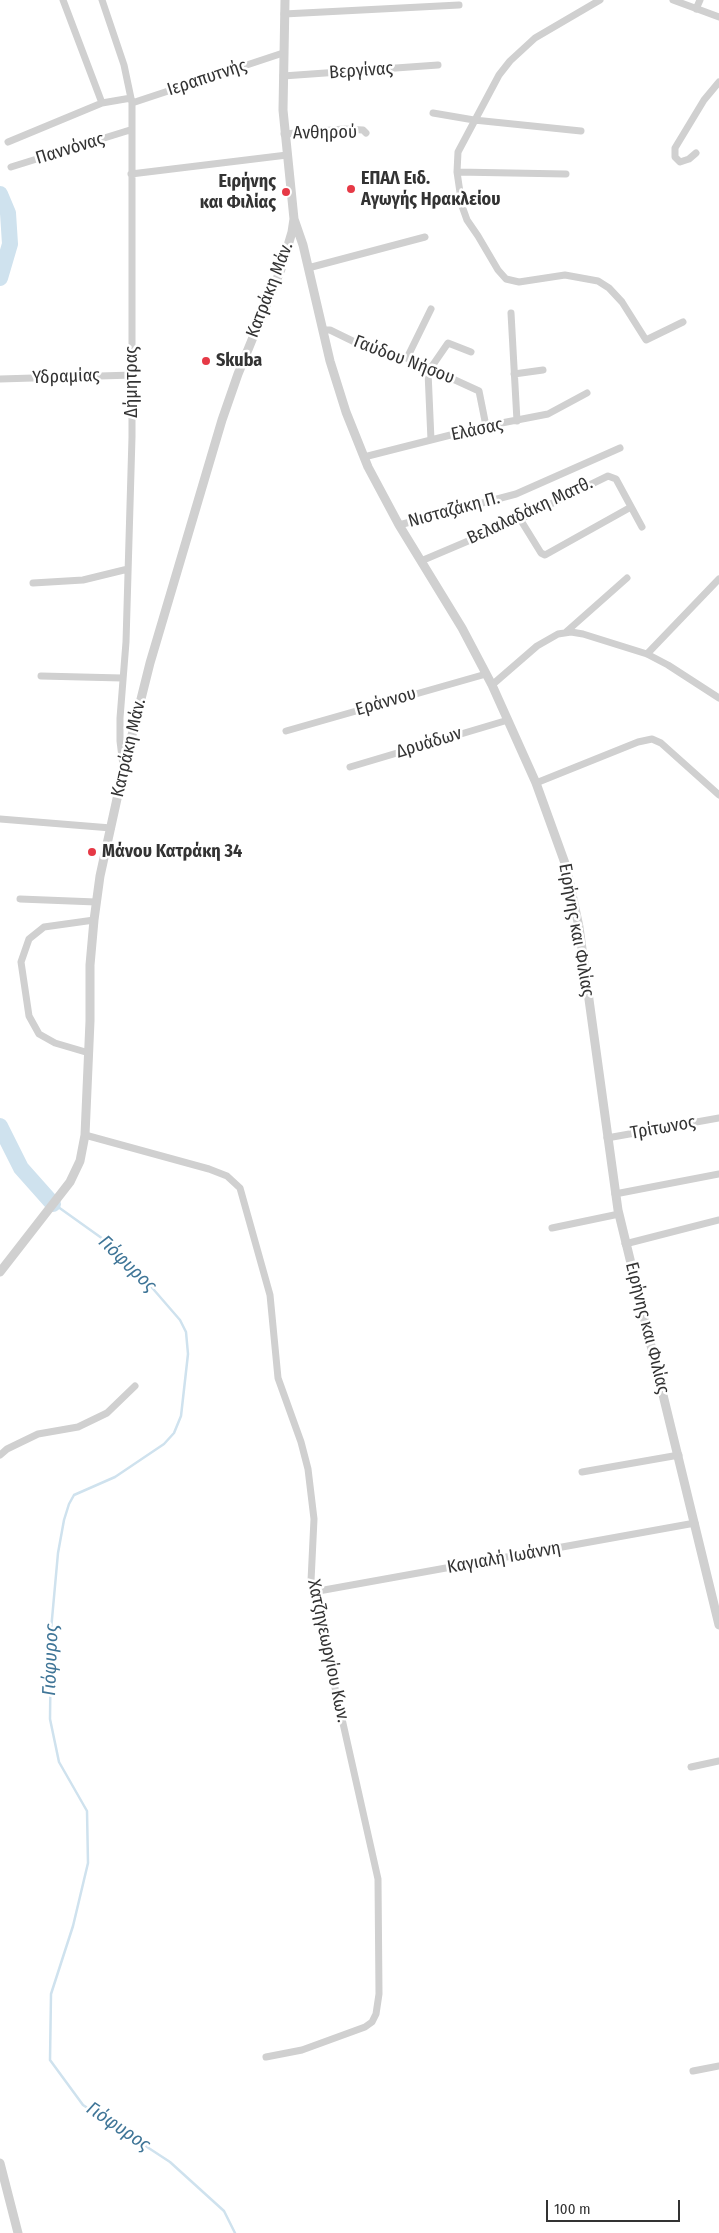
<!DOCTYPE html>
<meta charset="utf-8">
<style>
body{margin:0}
#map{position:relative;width:719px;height:2233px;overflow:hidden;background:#fff;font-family:"Fira Sans Condensed",sans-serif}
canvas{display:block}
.scale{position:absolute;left:546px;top:2200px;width:134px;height:22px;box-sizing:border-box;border:2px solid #333;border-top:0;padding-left:6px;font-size:15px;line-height:18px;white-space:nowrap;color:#333;-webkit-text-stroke:4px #fff;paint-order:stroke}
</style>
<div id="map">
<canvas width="719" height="2233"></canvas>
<div class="scale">100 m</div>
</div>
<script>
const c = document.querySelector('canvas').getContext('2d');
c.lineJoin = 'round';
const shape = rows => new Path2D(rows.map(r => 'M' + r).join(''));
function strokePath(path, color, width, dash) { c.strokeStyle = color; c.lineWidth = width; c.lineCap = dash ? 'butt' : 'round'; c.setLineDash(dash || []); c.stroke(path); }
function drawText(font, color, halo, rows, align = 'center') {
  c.font = font + ' "Fira Sans Condensed",sans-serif'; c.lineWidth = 5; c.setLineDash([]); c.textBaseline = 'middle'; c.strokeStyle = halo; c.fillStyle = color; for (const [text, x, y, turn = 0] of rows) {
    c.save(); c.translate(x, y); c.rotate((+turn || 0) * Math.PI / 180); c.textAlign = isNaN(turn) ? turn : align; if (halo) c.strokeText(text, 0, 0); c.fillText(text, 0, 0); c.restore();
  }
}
strokePath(shape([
 [54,1204,103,1239,135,1268,180,1320,186,1332,188,1354,181,1416,174,1433,164,1444,115,1477,74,1495,69,1504,64,1520,58,1553,51,1630,50,1719,59,1762,87,1811,88,1863,73,1926,51,1994,50,2060,83,2105,170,2162,224,2211,235,2233]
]), '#cfe2ee', 2.5);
strokePath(shape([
 [0,194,8,213,10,244,0,278],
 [0,1126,21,1168,53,1204]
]), '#cfe2ee', 16);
strokePath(shape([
 [63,0,102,103],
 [102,0,124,65,132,103,132,437,126,642,120,718,120,741,123,765],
 [600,0,535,38,510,61,499,75,458,152,457,172,462,206,467,220,478,236,498,270,506,279,519,282,565,275,598,281,609,288,622,302,646,340,683,322],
 [673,0,719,17],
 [696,9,700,0],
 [284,14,459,5],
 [283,76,438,65],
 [132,103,283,53],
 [433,113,474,120,581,131],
 [284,134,344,129,363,130,366,133],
 [8,142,102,103,131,98],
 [696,153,689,159,680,162,675,157,675,148,704,100,719,82],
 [11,167,130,130],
 [457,172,566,174],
 [131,174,287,155],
 [308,268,425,237],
 [511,313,517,421],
 [323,330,330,330,367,348,407,358,479,391,486,426],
 [407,358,431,309],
 [514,374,543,370],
 [0,379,133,375],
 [431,440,428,372,448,343,471,352],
 [364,457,486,426,548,414,587,393],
 [520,519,541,553,545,555,631,507],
 [399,525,516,494,620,448],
 [421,561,520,519,608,476,616,479,642,527],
 [33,583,83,580,128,569],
 [566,632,627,578],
 [647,654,719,579],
 [41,676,122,678],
 [492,685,537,646,558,634,571,632,583,634,647,654,668,665,719,698],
 [286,731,486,674],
 [350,767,508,720],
 [536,783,638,742,652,739,661,743,719,795],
 [0,819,111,828],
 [20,899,96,902],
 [89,1053,55,1043,39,1034,29,1016,21,962,29,939,44,927,94,920],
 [85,1135,209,1169,227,1176,240,1188,270,1295,278,1378,301,1442,308,1469,314,1519,311,1581,378,1879,379,1994,376,2014,372,2022,365,2027,302,2050,266,2057],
 [607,1138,719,1118],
 [615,1194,719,1174],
 [552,1228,619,1214],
 [625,1244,719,1220],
 [0,1455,7,1449,38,1434,78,1427,107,1413,135,1386],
 [582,1472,679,1455],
 [313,1592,695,1523],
 [691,1767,719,1761],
 [693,2071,719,2066]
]), '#d0d0d0', 7);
strokePath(shape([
 [294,219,303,245,330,361,346,412,368,467,399,525,462,628,492,685,536,783,566,866,579,927,618,1210,719,1625],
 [0,1272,70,1182,80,1161,85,1135,90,1021,90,965,94,920,100,876,124,767,150,663,222,420,238,374,281,269,292,232,294,219,283,110,285,0],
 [0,2163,18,2233]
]), '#d0d0d0', 9);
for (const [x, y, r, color] of [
 [351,189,5,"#e63946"],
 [286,192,5,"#e63946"],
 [206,361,5,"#e63946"],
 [92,852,5,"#e63946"]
]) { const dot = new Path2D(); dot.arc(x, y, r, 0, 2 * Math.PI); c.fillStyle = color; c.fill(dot); strokePath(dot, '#fff', 2); }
drawText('18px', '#333', '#fff', [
 ["Βεργίνας",361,71,-4],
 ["Ιεραπυτνής",207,78,-18],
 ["Ανθηρού",325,133,-1],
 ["Παννόνας",70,149,-17],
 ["Κατράκη Μάν.",270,290,-69],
 ["Γαύδου Νήσου",404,360,21],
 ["Υδραμίας",66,377,-2],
 ["Δήμητρας",132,382,-90],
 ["Ελάσας",477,430,-12],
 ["Νισταζάκη Π.",454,510,-15],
 ["Βελαλαδάκη Ματθ.",530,511,-25],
 ["Εράννου",386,702,-16],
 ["Δρυάδων",429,743,-17],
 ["Κατράκη Μάν.",129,748,-77],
 ["Ειρήνης και Φιλίας",576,930,80],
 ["Τρίτωνος",663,1128,-10],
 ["Ειρήνης και Φιλίας",647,1328,76],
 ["Καγιαλή Ιωάννη",504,1558,-10],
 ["Χατζηγεωργίου Κων.",328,1651,78]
]);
drawText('bold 18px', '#333', '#fff', [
 ["ΕΠΑΛ Ειδ.",361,179],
 ["Αγωγής Ηρακλείου",361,200],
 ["Ειρήνης",276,182,"right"],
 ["και Φιλίας",276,203,"right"],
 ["Skuba",216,361],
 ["Μάνου Κατράκη 34",102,852]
], 'left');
drawText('italic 19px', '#3f7597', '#fff', [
 ["Γιόφυρος",127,1264,44],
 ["Γιόφυρος",51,1660,-88],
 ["Γιόφυρος",118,2127,34]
]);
</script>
